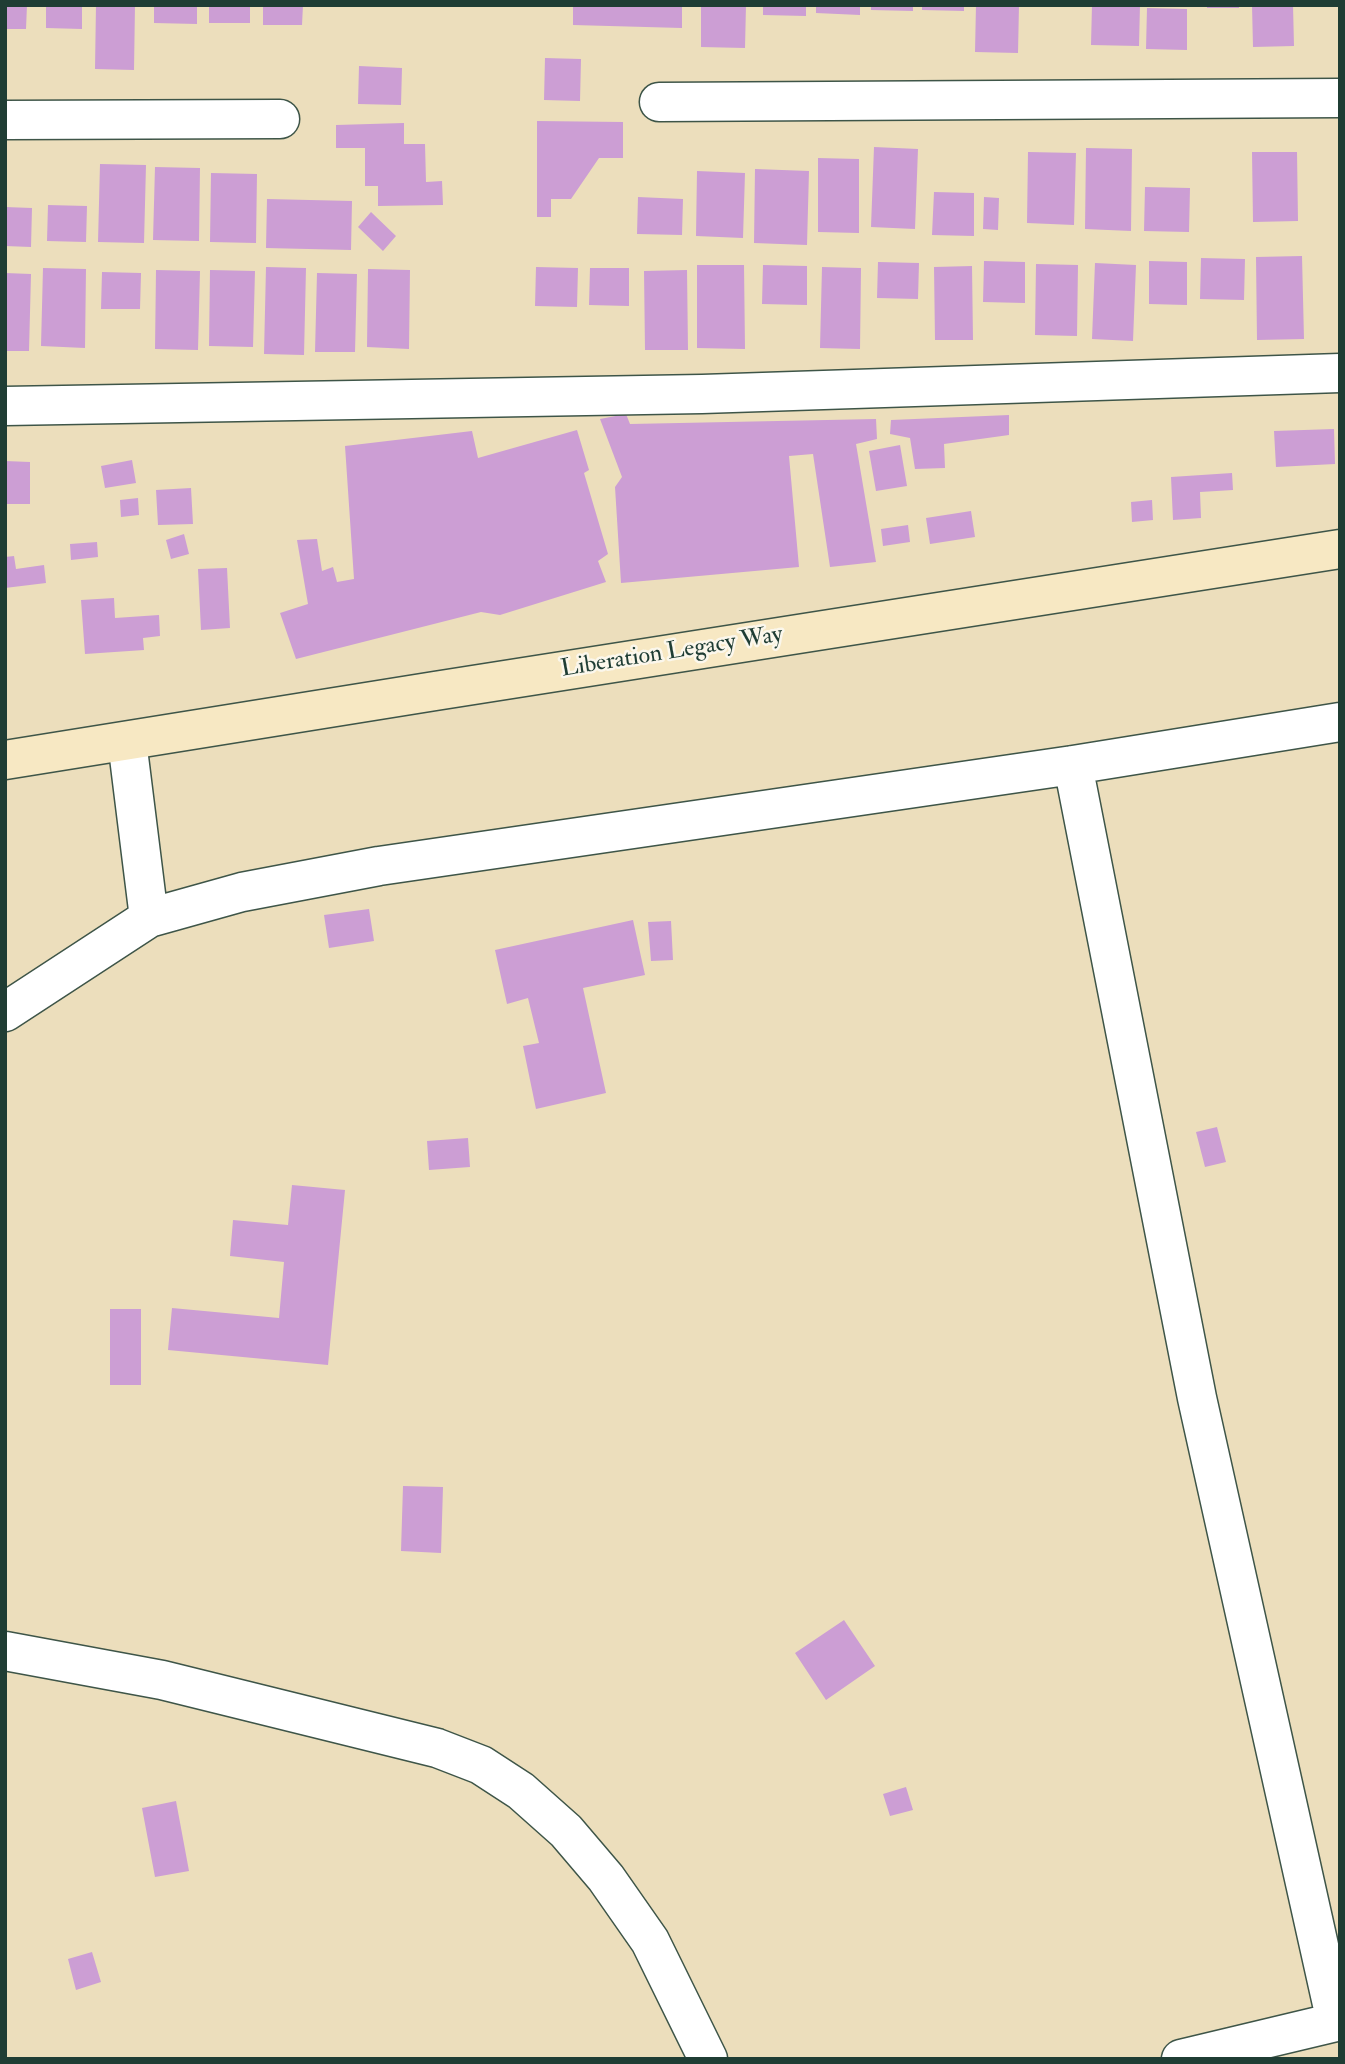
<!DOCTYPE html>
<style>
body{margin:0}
#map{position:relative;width:1345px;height:2064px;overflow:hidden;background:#ecdebc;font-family:"IM FELL Double Pica",serif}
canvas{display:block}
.frame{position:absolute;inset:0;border:7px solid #1f3d34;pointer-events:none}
</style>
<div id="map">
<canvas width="1345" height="2064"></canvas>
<div class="frame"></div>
</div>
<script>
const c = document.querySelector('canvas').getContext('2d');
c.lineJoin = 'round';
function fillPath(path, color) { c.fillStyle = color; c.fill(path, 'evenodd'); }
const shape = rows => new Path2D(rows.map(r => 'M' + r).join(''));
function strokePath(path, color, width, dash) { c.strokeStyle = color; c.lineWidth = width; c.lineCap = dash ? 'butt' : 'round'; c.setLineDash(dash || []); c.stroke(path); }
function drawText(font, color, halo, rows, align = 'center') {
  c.font = font + ' "IM FELL Double Pica",serif'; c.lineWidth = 5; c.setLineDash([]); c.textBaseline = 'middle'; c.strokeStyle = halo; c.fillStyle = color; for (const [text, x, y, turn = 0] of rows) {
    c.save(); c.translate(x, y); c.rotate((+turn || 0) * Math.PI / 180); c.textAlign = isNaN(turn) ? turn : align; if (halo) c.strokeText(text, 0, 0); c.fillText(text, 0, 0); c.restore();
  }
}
fillPath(shape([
 [5,5,27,5,26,29,5,29],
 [46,5,82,5,82,29,46,28],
 [96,5,135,5,134,70,95,69],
 [154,5,197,5,197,24,154,23],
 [209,5,250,5,250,23,209,23],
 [263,5,303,5,302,25,263,25],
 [573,5,682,5,682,28,573,25],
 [701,5,746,5,745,48,701,47],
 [763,5,806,5,806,16,763,15],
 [816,5,860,5,860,15,816,13],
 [871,5,913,5,913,11,871,10],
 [922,5,964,5,964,11,922,10],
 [976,5,1019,5,1018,53,975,52],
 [1092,5,1140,5,1139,46,1091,45],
 [1207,5,1239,5,1239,8,1207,8],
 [1252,5,1293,5,1294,46,1253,47],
 [1147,8,1187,9,1187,50,1146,49],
 [545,58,581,59,580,101,544,100],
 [359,66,402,68,401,105,358,104],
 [537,121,623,122,623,158,599,158,571,199,551,199,551,217,537,217],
 [404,123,404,144,425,144,426,182,442,181,443,205,378,206,378,186,365,186,365,148,336,148,336,125],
 [874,147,918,149,915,229,871,227],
 [1086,148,1132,149,1131,231,1085,229],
 [1028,152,1076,153,1074,225,1027,223],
 [1252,152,1297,152,1298,221,1253,222],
 [818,158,859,159,859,233,818,232],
 [100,164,146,165,144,243,98,242],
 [155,167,200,168,199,241,153,240],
 [755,169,809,171,807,245,754,243],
 [697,171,745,173,743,238,696,236],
 [211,173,257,174,256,243,210,242],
 [1145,187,1190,188,1189,232,1144,231],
 [934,192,974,193,974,236,932,235],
 [638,197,683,199,682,235,637,234],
 [984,197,999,198,998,230,983,229],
 [267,199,352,201,351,250,266,248],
 [48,205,87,206,86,242,47,241],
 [5,207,32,208,31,247,5,246],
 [371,212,396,236,383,251,358,227],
 [1302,256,1304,339,1257,340,1256,257],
 [1201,258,1245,259,1244,300,1200,299],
 [984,261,1025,262,1025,303,983,302],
 [1149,261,1187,262,1187,305,1149,304],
 [878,262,919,263,918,299,877,298],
 [1095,263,1136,265,1133,341,1092,339],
 [1036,264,1078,265,1077,336,1035,335],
 [697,265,744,265,745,349,697,348],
 [763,265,807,266,807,305,762,304],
 [972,266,973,340,935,340,934,267],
 [266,267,306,268,304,355,264,354],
 [536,267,578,268,577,307,535,306],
 [822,267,861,268,860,349,820,348],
 [43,268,86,269,85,348,41,346],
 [590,268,629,268,629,306,589,305],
 [368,269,410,270,409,349,367,347],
 [156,270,200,271,198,350,155,349],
 [210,270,255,271,253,347,209,346],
 [687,270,688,350,645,350,644,271],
 [102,272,141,273,140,309,101,309],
 [5,273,31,274,29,351,5,351],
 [317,273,357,274,355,352,315,352],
 [626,414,630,424,876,419,877,439,856,444,876,562,830,567,813,454,789,456,799,567,621,583,615,487,622,477,600,419],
 [1009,415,1009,435,944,444,945,468,915,469,910,438,890,434,891,420],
 [1334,429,1335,464,1276,467,1274,431],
 [577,430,589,470,584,473,608,554,598,561,606,582,500,615,481,612,296,659,280,613,308,604,297,540,317,539,322,571,333,567,337,582,354,579,345,446,472,431,478,458],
 [900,445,907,486,876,491,869,451],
 [132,460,136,483,105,488,101,466],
 [5,461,30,462,30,504,5,504],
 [1232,473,1233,490,1200,492,1201,518,1173,520,1171,477],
 [191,488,193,524,158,525,156,490],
 [138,498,139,515,121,517,120,500],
 [1152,500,1153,520,1132,522,1131,502],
 [971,511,975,537,930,544,926,518],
 [908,525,910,542,883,546,881,529],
 [184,534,189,554,171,559,166,540],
 [97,542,98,557,71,560,70,544],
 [14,556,16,569,44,565,46,583,5,588,5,557],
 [227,568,230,628,201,630,198,569],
 [114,598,115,618,159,615,160,636,143,638,144,650,85,654,81,600],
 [369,909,374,941,329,948,324,915],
 [633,920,645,975,583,988,606,1093,536,1109,523,1046,539,1043,528,998,507,1004,495,950],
 [671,921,673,960,651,961,648,922],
 [1217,1127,1226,1162,1205,1167,1196,1132],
 [468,1138,470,1167,429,1170,427,1141],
 [292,1185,345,1190,328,1365,168,1350,172,1308,279,1318,284,1262,230,1256,233,1220,288,1225],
 [110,1309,141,1309,141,1385,110,1385],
 [403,1486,443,1487,441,1553,401,1551],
 [844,1620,875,1666,826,1700,795,1653],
 [906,1787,913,1810,890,1816,883,1794],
 [176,1801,189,1871,155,1877,142,1808],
 [92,1952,101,1982,76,1990,68,1959]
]), '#cc9ed4');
const street = shape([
 [659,102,1340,98],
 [5,120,280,119],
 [5,406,702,394,1340,373],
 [1073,765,1197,1398,1336,2022],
 [149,918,242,892,379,866,1073,765,1340,722],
 [5,1012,149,918,127,741],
 [5,1651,162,1680,437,1748,481,1765,521,1791,566,1831,606,1878,650,1941,708,2059],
 [1181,2059,1340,2021]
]);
const secondary = shape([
 [5,760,435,691,1340,549]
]);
strokePath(street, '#3e5548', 41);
strokePath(secondary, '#3e5548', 41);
strokePath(street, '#fff', 38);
strokePath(secondary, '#f7e8c3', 38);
drawText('24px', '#1f3d34', '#fbf7ec', [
 ["Liberation Legacy Way",672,653,-9]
]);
</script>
